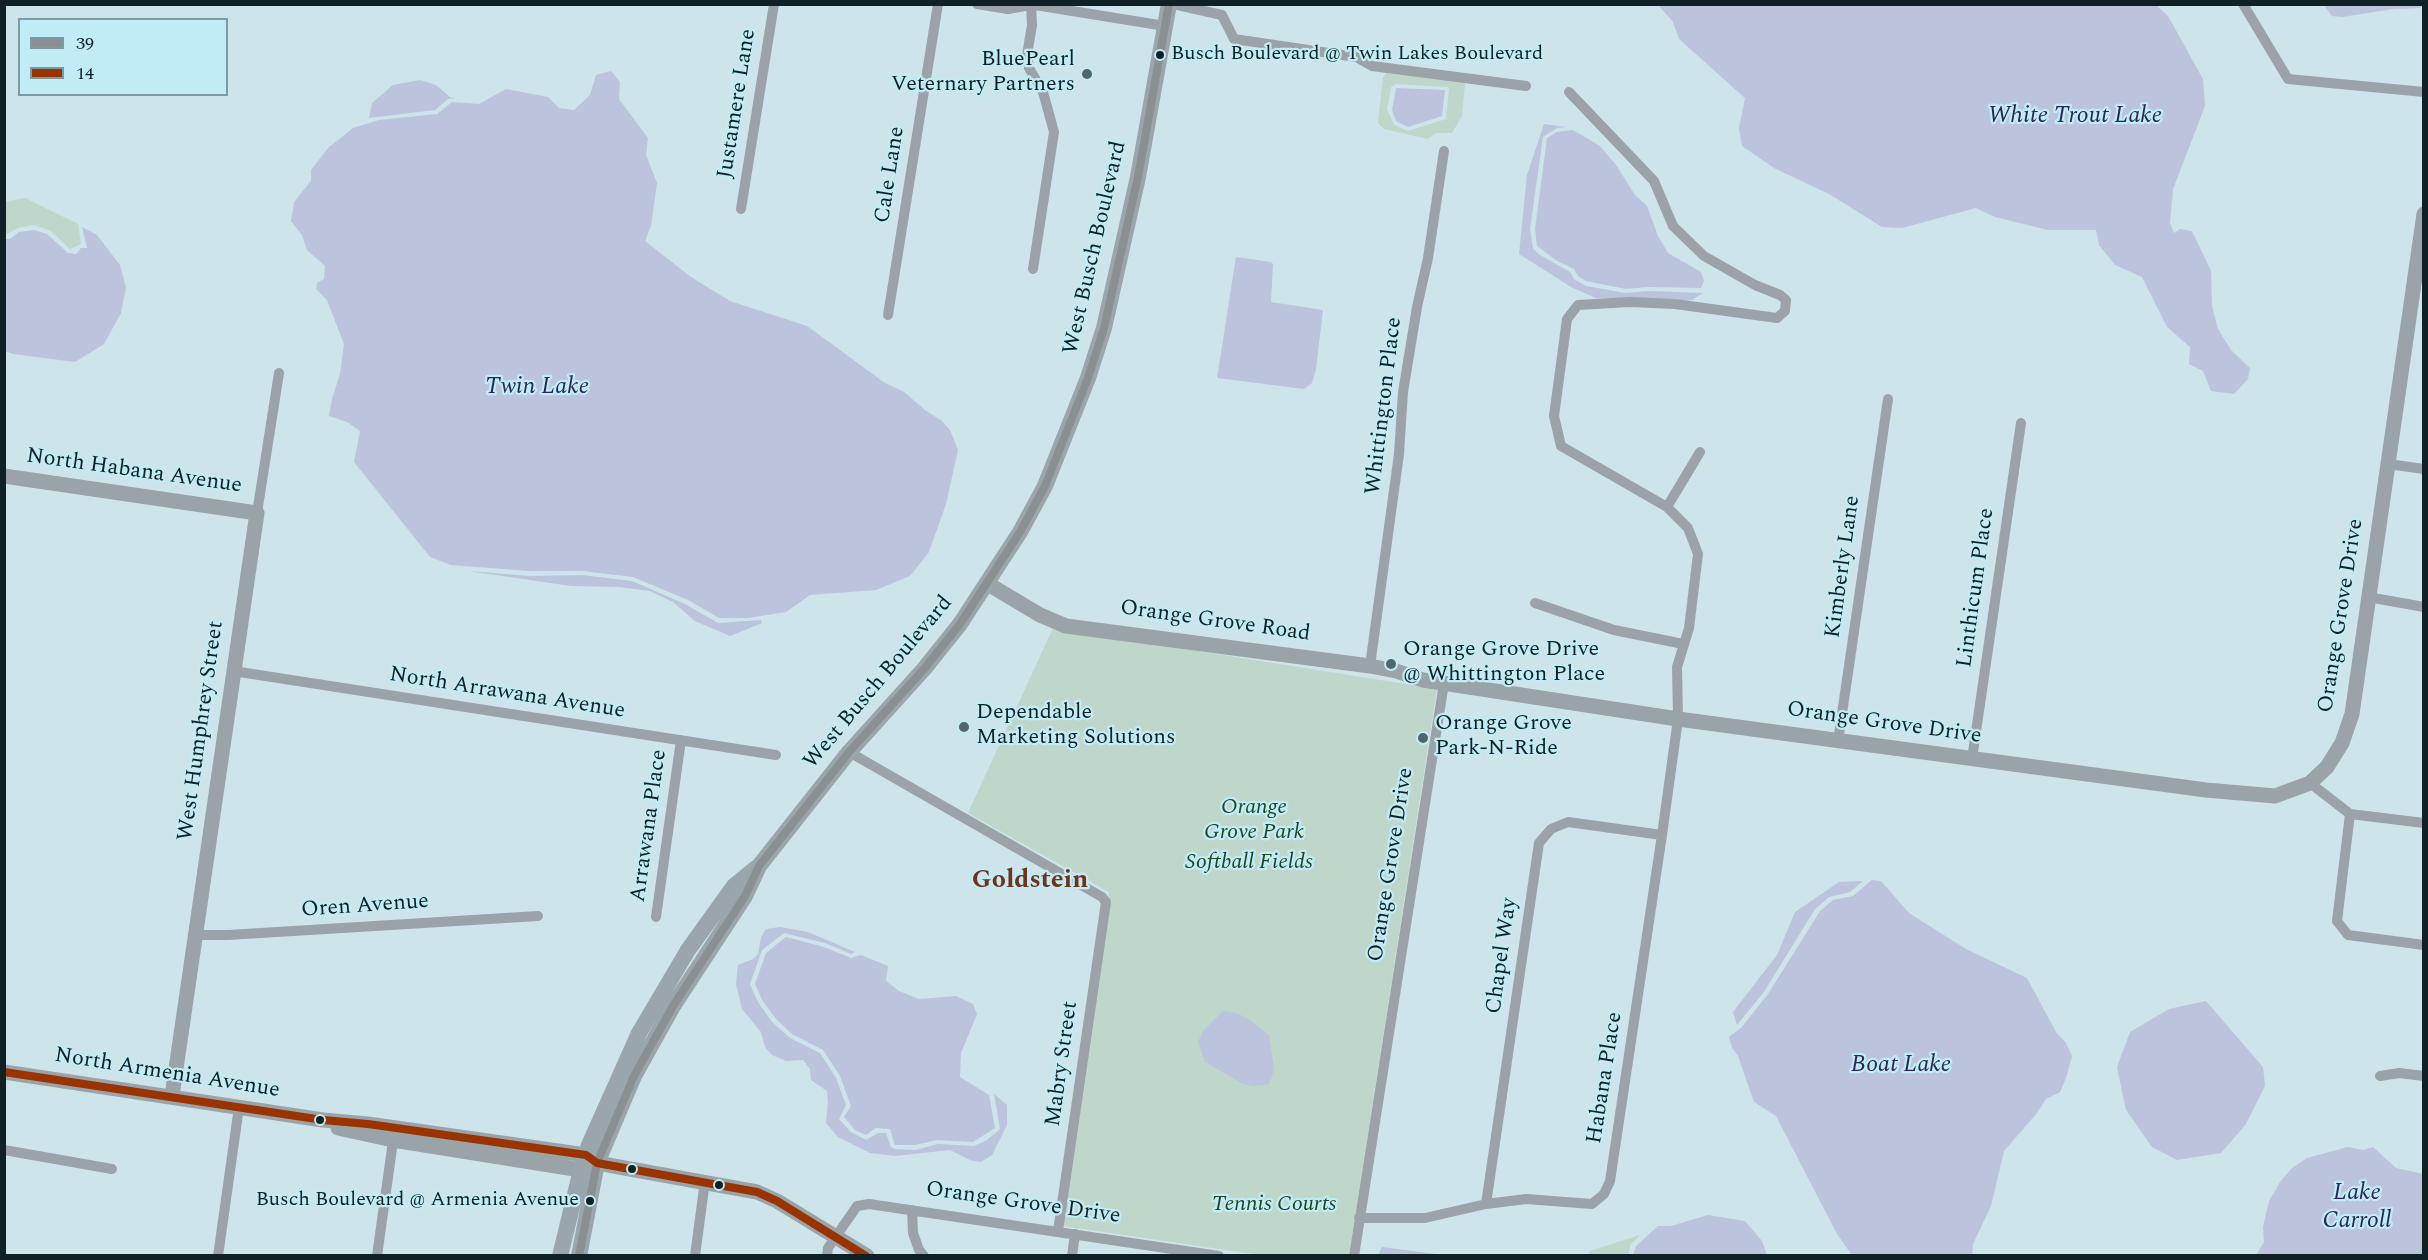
<!DOCTYPE html>
<style>
body{margin:0}
#map{position:relative;width:2428px;height:1260px;overflow:hidden;background:#cde4ea;font-family:Spectral,serif}
canvas{display:block}
.frame{position:absolute;inset:0;border:6px solid #102125;pointer-events:none}
.legend{position:absolute;left:18px;top:18px;width:210px;height:78px;box-sizing:border-box;background:#c1ecf6;border:2px solid #7a9ba2;margin:0;padding:8px 10px;list-style:none;font-size:18px;color:#102125}
.legend li{display:flex;align-items:center;gap:12px;height:30px}
.legend b{width:30px;border:2px solid #7a9ba2}
</style>
<div id="map">
<canvas width="2428" height="1260"></canvas>
<div class="frame"></div>
<ul class="legend">
<li><b style="height:8px;background:#8a9092"></b>39</li>
<li><b style="height:8px;background:#930"></b>14</li>
</ul>
</div>
<script>
const c = document.querySelector('canvas').getContext('2d');
c.lineJoin = 'round';
function fillPath(path, color) { c.fillStyle = color; c.fill(path, 'evenodd'); }
const shape = rows => new Path2D(rows.map(r => 'M' + r).join(''));
function strokePath(path, color, width, dash) { c.strokeStyle = color; c.lineWidth = width; c.lineCap = dash ? 'butt' : 'round'; c.setLineDash(dash || []); c.stroke(path); }
function drawText(font, color, halo, rows, align = 'center') {
  c.font = font + ' Spectral,serif'; c.lineWidth = 4.5; c.setLineDash([]); c.textBaseline = 'middle'; c.strokeStyle = halo; c.fillStyle = color; for (const [text, x, y, turn = 0] of rows) {
    c.save(); c.translate(x, y); c.rotate((+turn || 0) * Math.PI / 180); c.textAlign = isNaN(turn) ? turn : align; if (halo) c.strokeText(text, 0, 0); c.fillText(text, 0, 0); c.restore();
  }
}
fillPath(shape([
 [1387,73,1465,83,1462,116,1452,133,1436,133,1428,139,1384,129,1378,123,1383,77],
 [1396,84,1448,87,1449,89,1446,119,1408,131,1394,125,1387,109,1391,87],
 [25,198,78,224,81,244,70,249,51,231,34,225,18,228,5,235,5,202],
 [1053,628,1437,689,1349,1255,1260,1255,1063,1226,1109,892,968,813],
 [1640,1235,1631,1244,1628,1255,1588,1255,1590,1251]
]), '#bfd6cb');
fillPath(shape([
 [2093,5,2156,5,2168,16,2203,79,2205,106,2173,189,2170,223,2174,233,2180,229,2192,231,2211,271,2212,306,2218,329,2231,350,2250,368,2248,379,2234,394,2211,391,2203,371,2189,364,2190,347,2167,327,2142,277,2115,265,2099,245,2096,230,2048,230,1995,217,1976,208,1902,228,1882,227,1829,194,1774,168,1742,146,1739,128,1745,98,1679,39,1673,22,1658,5],
 [2324,5,2422,5,2420,8,2393,9,2342,17,2332,16],
 [611,71,620,82,619,99,648,138,646,155,657,183,651,226,645,241,691,277,730,301,807,326,885,383,904,392,925,410,942,421,950,430,958,450,946,504,929,552,910,576,876,590,810,595,786,612,748,618,719,618,688,600,633,577,582,571,529,571,451,565,430,557,354,462,360,431,347,422,329,416,332,399,340,374,344,344,327,300,316,289,317,283,324,279,325,266,307,250,302,235,291,221,294,202,311,181,311,170,328,148,353,128,379,120,437,114,452,102,479,104,506,89,548,97,559,108,574,110,590,95,596,75],
 [420,80,436,85,450,97,456,98,448,99,435,110,369,118,372,103,393,85],
 [1396,88,1445,90,1442,116,1408,127,1396,121,1392,110],
 [1544,124,1566,127,1557,128,1543,137,1530,229,1533,249,1540,255,1570,272,1574,279,1586,286,1625,293,1649,291,1703,293,1692,300,1667,302,1596,298,1571,287,1519,254,1527,175],
 [1573,130,1600,146,1616,165,1635,195,1647,206,1658,236,1668,253,1701,272,1704,281,1701,288,1648,287,1626,289,1586,281,1578,276,1574,269,1557,261,1537,246,1535,229,1547,138,1557,132],
 [82,227,97,235,120,265,126,288,121,313,104,344,75,362,13,354,5,351,5,239,10,239,19,232,34,230,47,234,68,253,76,254,81,248,87,248],
 [1236,257,1271,262,1273,264,1271,302,1323,310,1316,369,1312,383,1304,389,1217,378],
 [468,571,529,576,582,575,632,581,685,604,718,623,761,620,762,623,730,636,695,621,673,602,650,591,619,587,571,586],
 [1872,880,1881,881,1909,913,1966,949,2027,978,2056,1032,2066,1043,2072,1056,2066,1078,2060,1092,2046,1099,2037,1113,2004,1151,1991,1206,1973,1244,1972,1255,1852,1255,1837,1234,1776,1116,1754,1102,1738,1056,1732,1048,1729,1037,1742,1027,1768,994,1820,911,1833,900,1853,896],
 [1863,881,1850,892,1829,897,1815,909,1764,992,1737,1025,1733,1012,1777,955,1795,912,1839,882],
 [780,927,808,932,855,952,851,954,825,943,784,933,762,950,750,984,758,1002,772,1022,790,1038,820,1053,836,1078,846,1105,839,1119,851,1132,866,1140,878,1133,886,1133,891,1147,895,1149,916,1150,938,1144,974,1146,987,1140,1000,1129,994,1094,1007,1105,1007,1125,992,1155,981,1162,970,1160,950,1150,895,1156,870,1153,838,1137,826,1123,828,1102,827,1091,811,1080,810,1069,803,1060,786,1061,772,1055,765,1047,761,1032,742,1009,736,984,738,965,753,959,758,954,761,937,766,929],
 [786,937,824,947,851,958,861,955,888,966,886,981,899,991,919,999,956,996,973,1004,977,1014,961,1053,960,1077,989,1095,995,1128,973,1142,937,1140,915,1145,895,1145,890,1129,876,1128,866,1135,855,1130,844,1117,851,1106,840,1076,823,1050,792,1034,776,1019,762,1000,755,984,766,953],
 [2206,1001,2263,1067,2265,1086,2246,1124,2221,1153,2177,1160,2152,1147,2126,1110,2117,1067,2130,1032,2169,1009],
 [1223,1011,1236,1013,1249,1019,1269,1035,1274,1070,1269,1084,1254,1086,1243,1084,1205,1062,1198,1042,1203,1031],
 [2348,1147,2363,1150,2373,1147,2396,1168,2423,1174,2423,1255,2256,1255,2264,1242,2263,1227,2269,1201,2280,1182,2292,1168,2307,1158],
 [1708,1215,1745,1221,1762,1241,1767,1255,1633,1255,1636,1246,1658,1226,1671,1226],
 [1382,1247,1444,1255,1378,1255]
]), '#bbc3dd');
strokePath(shape([
 [977,4,1008,9,1031,5],
 [1029,4,1165,26],
 [1173,4,1222,15],
 [2243,4,2288,79,2424,92],
 [1031,5,1032,25,1027,55,1029,68,1043,92,1054,132,1033,269],
 [1222,15,1234,39,1356,57,1372,66,1526,86],
 [741,209,774,4],
 [888,315,938,4],
 [2388,464,2424,469],
 [1667,507,1700,452],
 [257,513,279,373],
 [2368,597,2424,607],
 [1535,603,1614,630,1683,644],
 [1370,666,1399,454,1403,392,1417,307,1428,258,1444,151],
 [233,671,776,755],
 [1838,741,1888,399],
 [849,752,1102,897,1106,902,1058,1231],
 [1972,759,2021,423],
 [2310,783,2350,814,2424,823],
 [2350,814,2337,921,2348,935,2424,945],
 [656,917,681,740],
 [195,935,228,935,538,916],
 [2380,1076,2399,1073,2424,1076],
 [4,1150,112,1169],
 [1486,1204,1539,843,1551,829,1568,822,1662,835],
 [912,1210,913,1233,919,1250,924,1256],
 [1359,1218,1425,1218,1486,1204,1526,1199,1592,1204,1604,1194,1610,1181,1662,835,1678,719,1677,667,1689,628,1698,554,1688,528,1667,507,1561,446,1554,416,1567,319,1578,305,1630,302,1675,304,1777,318,1785,311,1786,300,1780,295,1755,285,1704,256,1673,226,1654,181,1569,92],
 [218,1256,239,1107],
 [377,1256,394,1134],
 [695,1256,705,1181],
 [827,1256,828,1248,857,1206,869,1204,1219,1256],
 [1072,1256,1075,1234],
 [1354,1256,1444,683]
]), '#9ca3a8', 10);
strokePath(shape([
 [4,476,257,513,172,1096],
 [988,584,1040,615,1066,626,1370,666,1396,671,1423,680,1678,719,2206,790,2275,796,2310,783,2327,767,2342,743,2352,714,2424,214],
 [4,1072,323,1120,368,1124,586,1155,597,1163,757,1192,777,1201,867,1256],
 [338,1128,393,1140,581,1170,591,1165]
]), '#99a3a8', 15);
strokePath(shape([
 [560,1256,581,1170,589,1145,639,1033,688,950,734,886,756,868],
 [579,1256,597,1163,634,1076,673,1006,745,896,759,866,849,752,924,669,960,624,1020,532,1045,486,1088,378,1104,328,1138,177,1169,4]
]), '#9aa6ab', 16);
strokePath(shape([
 [579,1256,597,1163,634,1076,673,1006,745,896,759,866,849,752,924,669,960,624,1020,532,1045,486,1088,378,1104,328,1138,177,1169,4]
]), '#8a9092', 8);
strokePath(shape([
 [4,1072,323,1120,368,1124,586,1155,597,1163,757,1192,777,1201,866,1256]
]), '#930', 8);
for (const [x, y, r, color] of [
 [1160,55,5,"#102125"],
 [1087,74,6,"#52656a"],
 [1391,664,6,"#52656a"],
 [964,727,6,"#52656a"],
 [1423,738,6,"#52656a"],
 [320,1120,5,"#102125"],
 [632,1169,5,"#102125"],
 [719,1185,5,"#102125"],
 [590,1201,5,"#102125"]
]) { const dot = new Path2D(); dot.arc(x, y, r, 0, 2 * Math.PI); c.fillStyle = color; c.fill(dot); strokePath(dot, '#c1ecf6', 2); }
drawText('20px', '#102125', '#c1ecf6', [
 ["Busch Boulevard @ Twin Lakes Boulevard",1171,55],
 ["Busch Boulevard @ Armenia Avenue",579,1201,"right"]
], 'left');
drawText('22px', '#102125', '#c1ecf6', [
 ["BluePearl",1075,61,"right"],
 ["Veternary Partners",1075,86,"right"],
 ["Orange Grove Drive",1403,651],
 ["@ Whittington Place",1403,676],
 ["Dependable",976,714],
 ["Marketing Solutions",976,739],
 ["Orange Grove",1435,725],
 ["Park-N-Ride",1435,750]
], 'left');
drawText('22px', '#102125', '#c1ecf6', [
 ["Justamere Lane",738,104,-81],
 ["Cale Lane",891,175,-81],
 ["West Busch Boulevard",1096,248,-77],
 ["Whittington Place",1385,406,-83],
 ["North Habana Avenue",134,472,8],
 ["Kimberly Lane",1844,567,-82],
 ["Linthicum Place",1977,588,-82],
 ["Orange Grove Drive",2342,616,-81],
 ["Orange Grove Road",1215,622,8],
 ["West Busch Boulevard",879,683,-50],
 ["North Arrawana Avenue",507,694,9],
 ["Orange Grove Drive",1884,724,8],
 ["West Humphrey Street",202,731,-82],
 ["Arrawana Place",650,826,-82],
 ["Orange Grove Drive",1392,865,-81],
 ["Oren Avenue",365,907,-4],
 ["Chapel Way",1503,956,-82],
 ["Mabry Street",1063,1064,-82],
 ["North Armenia Avenue",167,1074,9],
 ["Habana Place",1606,1078,-81],
 ["Orange Grove Drive",1023,1204,8]
]);
drawText('italic 22px', '#1e4620', '#c1ecf6', [
 ["Orange",1254,809],
 ["Grove Park",1254,834],
 ["Softball Fields",1249,864],
 ["Tennis Courts",1274,1206]
]);
drawText('italic 24px', '#292754', '#c1ecf6', [
 ["White Trout Lake",2075,117],
 ["Twin Lake",537,388],
 ["Boat Lake",1901,1066],
 ["Lake",2357,1194],
 ["Carroll",2357,1222]
]);
drawText('bold 26px', '#733117', '#c1ecf6', [
 ["Goldstein",1030,882]
]);
</script>
